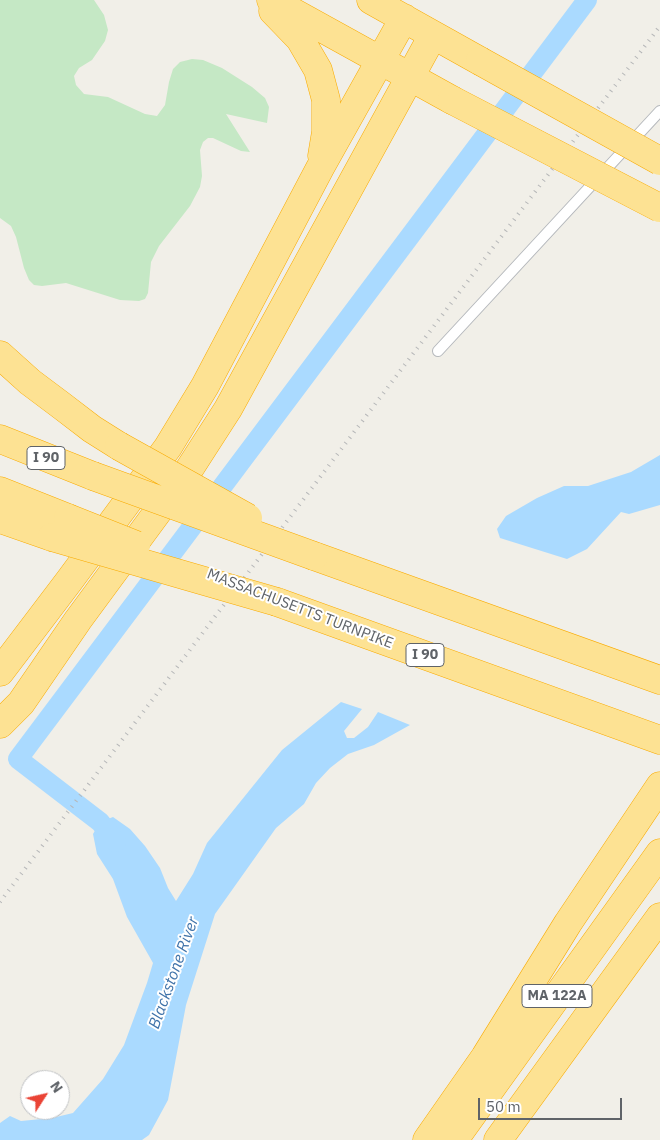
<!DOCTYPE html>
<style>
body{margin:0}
#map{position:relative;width:660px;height:1140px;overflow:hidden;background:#f1efe8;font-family:"IBM Plex Sans",sans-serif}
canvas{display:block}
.north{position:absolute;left:20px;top:1070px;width:50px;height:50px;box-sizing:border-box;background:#fff;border:1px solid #bfc1c3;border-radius:50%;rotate:55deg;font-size:14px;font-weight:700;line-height:20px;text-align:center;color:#5f6368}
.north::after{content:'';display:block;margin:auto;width:18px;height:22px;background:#ea4335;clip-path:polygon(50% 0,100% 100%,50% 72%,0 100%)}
.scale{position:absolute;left:478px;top:1098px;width:144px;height:22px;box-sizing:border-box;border:2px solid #5f6368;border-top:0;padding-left:6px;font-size:15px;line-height:18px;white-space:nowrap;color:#5f6368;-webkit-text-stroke:4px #fff;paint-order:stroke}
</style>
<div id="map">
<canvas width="660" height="1140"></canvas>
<div class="north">N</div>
<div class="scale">50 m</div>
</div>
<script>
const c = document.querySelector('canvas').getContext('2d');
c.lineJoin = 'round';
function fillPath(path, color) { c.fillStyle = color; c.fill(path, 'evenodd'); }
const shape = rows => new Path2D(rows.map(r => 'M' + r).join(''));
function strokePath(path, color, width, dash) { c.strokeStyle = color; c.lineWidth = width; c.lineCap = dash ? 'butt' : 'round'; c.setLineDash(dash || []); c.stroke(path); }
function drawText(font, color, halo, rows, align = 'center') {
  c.font = font + ' "IBM Plex Sans",sans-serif'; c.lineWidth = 4; c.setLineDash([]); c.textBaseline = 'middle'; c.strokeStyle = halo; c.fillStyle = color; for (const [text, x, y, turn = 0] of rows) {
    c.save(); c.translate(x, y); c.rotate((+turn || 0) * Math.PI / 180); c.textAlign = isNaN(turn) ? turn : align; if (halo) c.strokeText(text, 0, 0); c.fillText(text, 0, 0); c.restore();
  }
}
fillPath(shape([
 [0,0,94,0,104,15,108,30,105,41,92,60,79,68,74,76,76,85,84,94,108,97,145,114,157,116,165,105,169,82,173,69,180,62,192,59,203,60,222,68,252,87,265,98,269,107,267,123,226,114,250,152,241,151,213,138,208,138,203,142,200,150,202,176,200,187,190,206,159,246,151,262,148,293,145,299,139,301,120,300,66,283,42,286,34,285,29,280,24,268,16,237,11,226,0,218]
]), '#c5e8c5');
fillPath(shape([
 [660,455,660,505,629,514,621,512,587,549,567,559,500,538,497,529,506,516,537,498,564,486,588,486,631,472],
 [341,702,362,709,344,731,347,738,354,738,368,727,378,712,410,725,374,745,348,754,330,768,316,783,304,804,276,828,215,914,186,1005,168,1100,149,1135,142,1140,0,1140,0,1123,10,1116,21,1121,52,1118,73,1113,103,1079,124,1045,147,983,153,963,127,917,113,879,97,854,93,834,100,822,113,817,130,829,145,846,160,868,168,888,176,901,193,874,207,843,282,750]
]), '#aadaff');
strokePath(shape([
 [116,842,100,822,18,759,587,0]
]), '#aadaff', 20);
const service = shape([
 [438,351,660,111]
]);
const motorway = shape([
 [271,0,452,100],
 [371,0,480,61],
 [273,11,300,39,318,70,326,100,326,132,322,156],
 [0,355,30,382,62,406,92,429,119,446],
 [0,439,93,476],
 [0,491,68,518],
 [0,519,52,537],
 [314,556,660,680],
 [277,602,660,740],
 [0,672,69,581,168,447,205,386,320,168,404,18],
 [0,724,21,703,78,620,190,468,228,409,433,35],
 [427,1140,485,1057,568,923,660,786],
 [454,1140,660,853],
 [498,1140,660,917]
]);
strokePath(service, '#b5b8bc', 12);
strokePath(motorway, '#f9ab00', 29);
strokePath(service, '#fff', 10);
strokePath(motorway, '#fde293', 28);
strokePath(shape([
 [0,902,660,26]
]), '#b6b7b8', 4, [1, 6]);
const motorwayBridge = shape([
 [480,61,660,161],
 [452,100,660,208],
 [119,446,248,518],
 [93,476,314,556],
 [68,518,136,545],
 [52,537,277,602]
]);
strokePath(motorwayBridge, '#f9ab00', 29, []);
strokePath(motorwayBridge, '#fde293', 28);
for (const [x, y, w] of [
 [46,458,38],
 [425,655,38],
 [557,996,70]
]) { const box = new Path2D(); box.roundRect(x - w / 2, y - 11.5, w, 23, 4); c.fillStyle = '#fff'; c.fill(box); strokePath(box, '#5f6368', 1); }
drawText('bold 14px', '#5f6368', null, [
 ["I 90",46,458],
 ["I 90",425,655],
 ["MA 122A",557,996]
]);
drawText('15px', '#5f6368', '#fff', [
 ["MASSACHUSETTS TURNPIKE",300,609,21]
]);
drawText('italic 16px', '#4174aa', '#fff', [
 ["Blackstone River",174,973,-70]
]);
</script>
